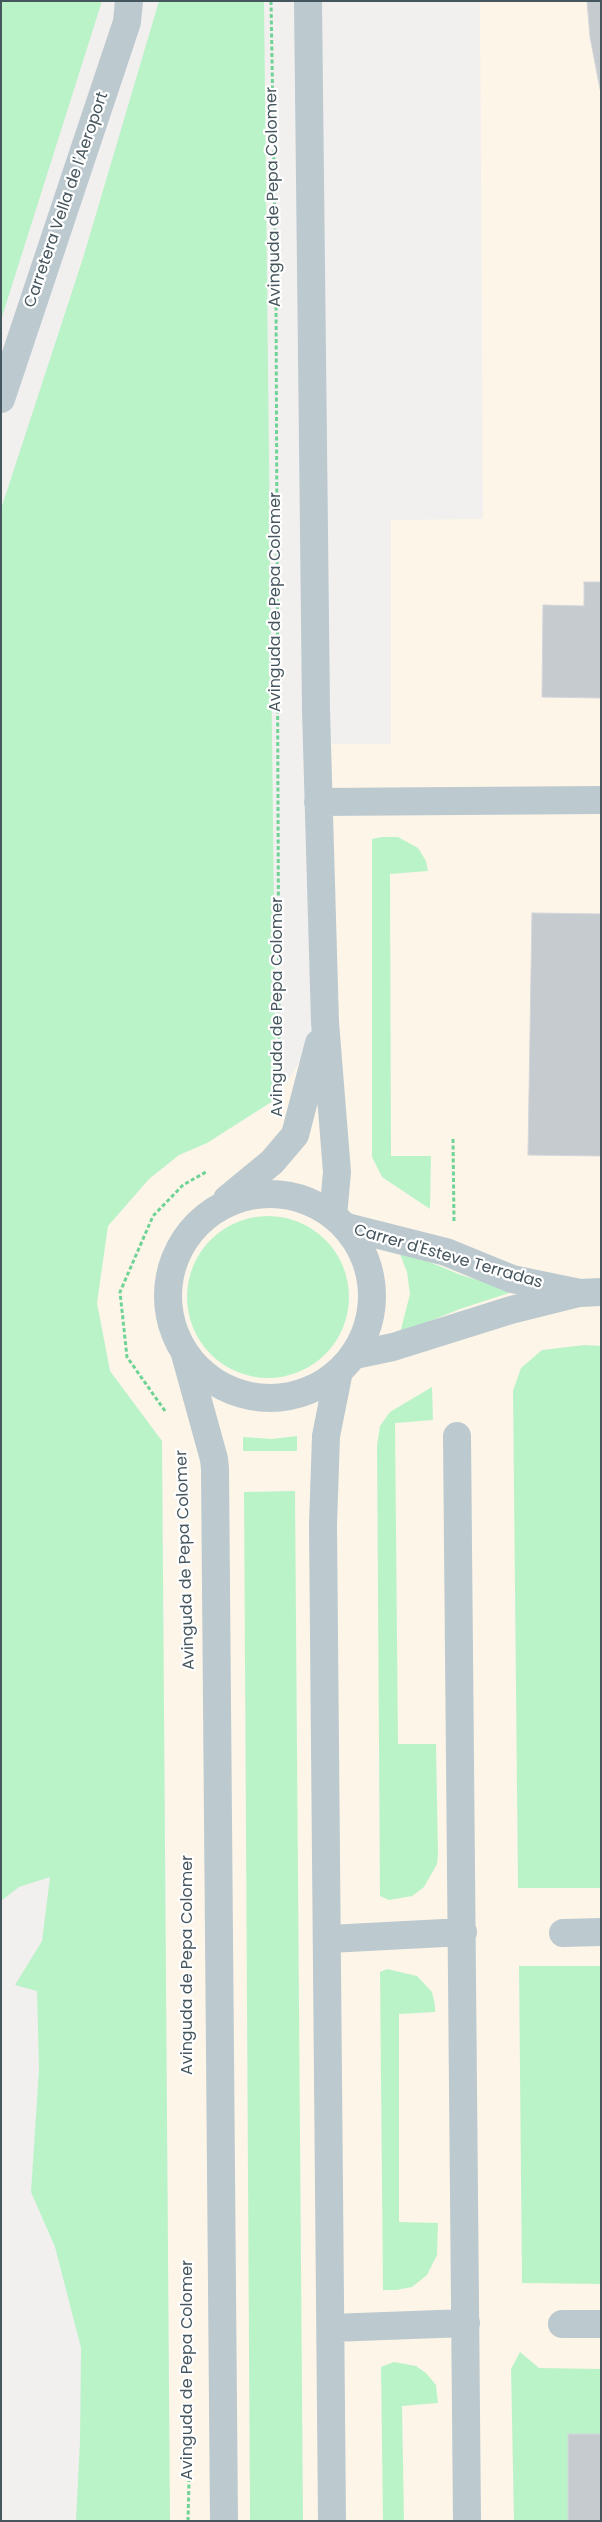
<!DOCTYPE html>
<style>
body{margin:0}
#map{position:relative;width:602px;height:2522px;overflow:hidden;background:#f2efef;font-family:Poppins,sans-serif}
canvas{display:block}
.frame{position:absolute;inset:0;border:2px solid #46565e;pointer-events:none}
</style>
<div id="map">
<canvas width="602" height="2522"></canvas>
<div class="frame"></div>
</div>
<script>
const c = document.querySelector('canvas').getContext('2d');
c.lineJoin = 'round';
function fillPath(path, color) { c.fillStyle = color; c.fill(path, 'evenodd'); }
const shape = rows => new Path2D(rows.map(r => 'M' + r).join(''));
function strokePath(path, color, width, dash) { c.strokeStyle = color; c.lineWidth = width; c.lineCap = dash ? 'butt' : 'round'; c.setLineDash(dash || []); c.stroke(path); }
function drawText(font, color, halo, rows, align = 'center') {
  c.font = font + ' Poppins,sans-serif'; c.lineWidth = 4.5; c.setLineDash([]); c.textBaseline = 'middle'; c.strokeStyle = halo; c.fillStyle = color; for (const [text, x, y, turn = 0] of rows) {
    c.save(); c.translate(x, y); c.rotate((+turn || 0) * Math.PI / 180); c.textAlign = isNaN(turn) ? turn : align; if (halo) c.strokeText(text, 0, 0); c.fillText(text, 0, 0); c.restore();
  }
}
fillPath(shape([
 [480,1,601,1,601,2521,170,2521,162,1441,110,1371,97,1303,108,1226,149,1179,179,1155,207,1143,276,1099,325,1022,317,744,391,744,391,520,483,519]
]), '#fdf5e8');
fillPath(shape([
 [1,1,102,1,1,320],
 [159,1,264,1,276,1099,207,1143,179,1155,149,1179,108,1226,97,1303,110,1371,162,1441,170,2521,76,2521,80,2441,81,2348,55,2247,31,2192,39,2069,37,1991,15,1985,42,1941,50,1877,19,1887,1,1901,1,509,83,258],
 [382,837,398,837,418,848,426,861,428,871,390,874,391,1156,431,1156,430,1209,382,1177,372,1157,372,839],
 '187 1297a81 81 0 1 1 162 0a81 81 0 1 1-162 0Z',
 [398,1249,461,1275,515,1291,460,1309,400,1333,410,1294,407,1272],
 [584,1345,601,1346,601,1888,518,1888,513,1391,521,1368,542,1350],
 [432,1387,433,1420,395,1423,398,1744,436,1744,438,1854,437,1864,424,1887,412,1896,389,1900,380,1896,377,1445,380,1426,390,1412],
 [297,1436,297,1451,243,1451,243,1437,272,1439],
 [295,1491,303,2521,250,2521,244,1492],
 [519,1966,601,1966,601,2284,522,2283],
 [387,1969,417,1976,432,1992,435,2005,435,2012,399,2014,399,2222,438,2223,437,2255,427,2275,412,2287,396,2290,383,2290,380,1972],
 [520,2352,539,2368,601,2369,601,2434,568,2434,568,2521,514,2521,511,2369],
 [394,2362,416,2366,426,2373,436,2385,438,2403,402,2406,404,2521,383,2521,381,2367]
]), '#bbf3c9');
const building = shape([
 [587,1,601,1,601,94,590,37,587,1],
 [584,582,601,582,601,698,542,697,543,605,584,606,584,582],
 [532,913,601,914,601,1156,528,1155,532,913],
 [568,2434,601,2434,601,2521,568,2521,568,2434]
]);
fillPath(building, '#c6cbcf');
strokePath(building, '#d3d6db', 1);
strokePath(shape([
 [271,1,276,292,279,1060],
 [453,1139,454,1221],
 [165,1411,127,1357,120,1292,153,1216,183,1185,206,1172],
 [188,2521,189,2481]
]), '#70d396', 3, [4, 2.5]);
strokePath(shape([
 [308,1,316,710,325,1022,337,1172,333,1216],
 [1,399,127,22,129,1],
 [318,802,601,800],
 '168 1296a102 102 0 1 1 204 0a102 102 0 1 1-204 0Z',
 [227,1199,272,1162,295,1135,319,1043],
 [347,1227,446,1252,512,1279,580,1293,601,1292],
 [185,1354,214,1459,215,1469,224,2521],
 [355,1355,393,1347,511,1310,575,1294],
 [457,1436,467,2521],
 [563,1933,601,1932],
 [329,1939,463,1932],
 [562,2324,601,2324],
 [331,2328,466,2323],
 [332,2521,323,1525,326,1436,339,1371]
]), '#bcc9cf', 28);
drawText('16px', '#46565e', '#fff', [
 ["Avinguda de Pepa Colomer",274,197,-91],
 ["Carretera Vella de l'Aeroport",67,200,-71],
 ["Avinguda de Pepa Colomer",276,602,-90],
 ["Avinguda de Pepa Colomer",278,1007,-90],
 ["Carrer d'Esteve Terradas",448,1257,16],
 ["Avinguda de Pepa Colomer",186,1560,-92],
 ["Avinguda de Pepa Colomer",188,1965,-90],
 ["Avinguda de Pepa Colomer",188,2370,-90]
]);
</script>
